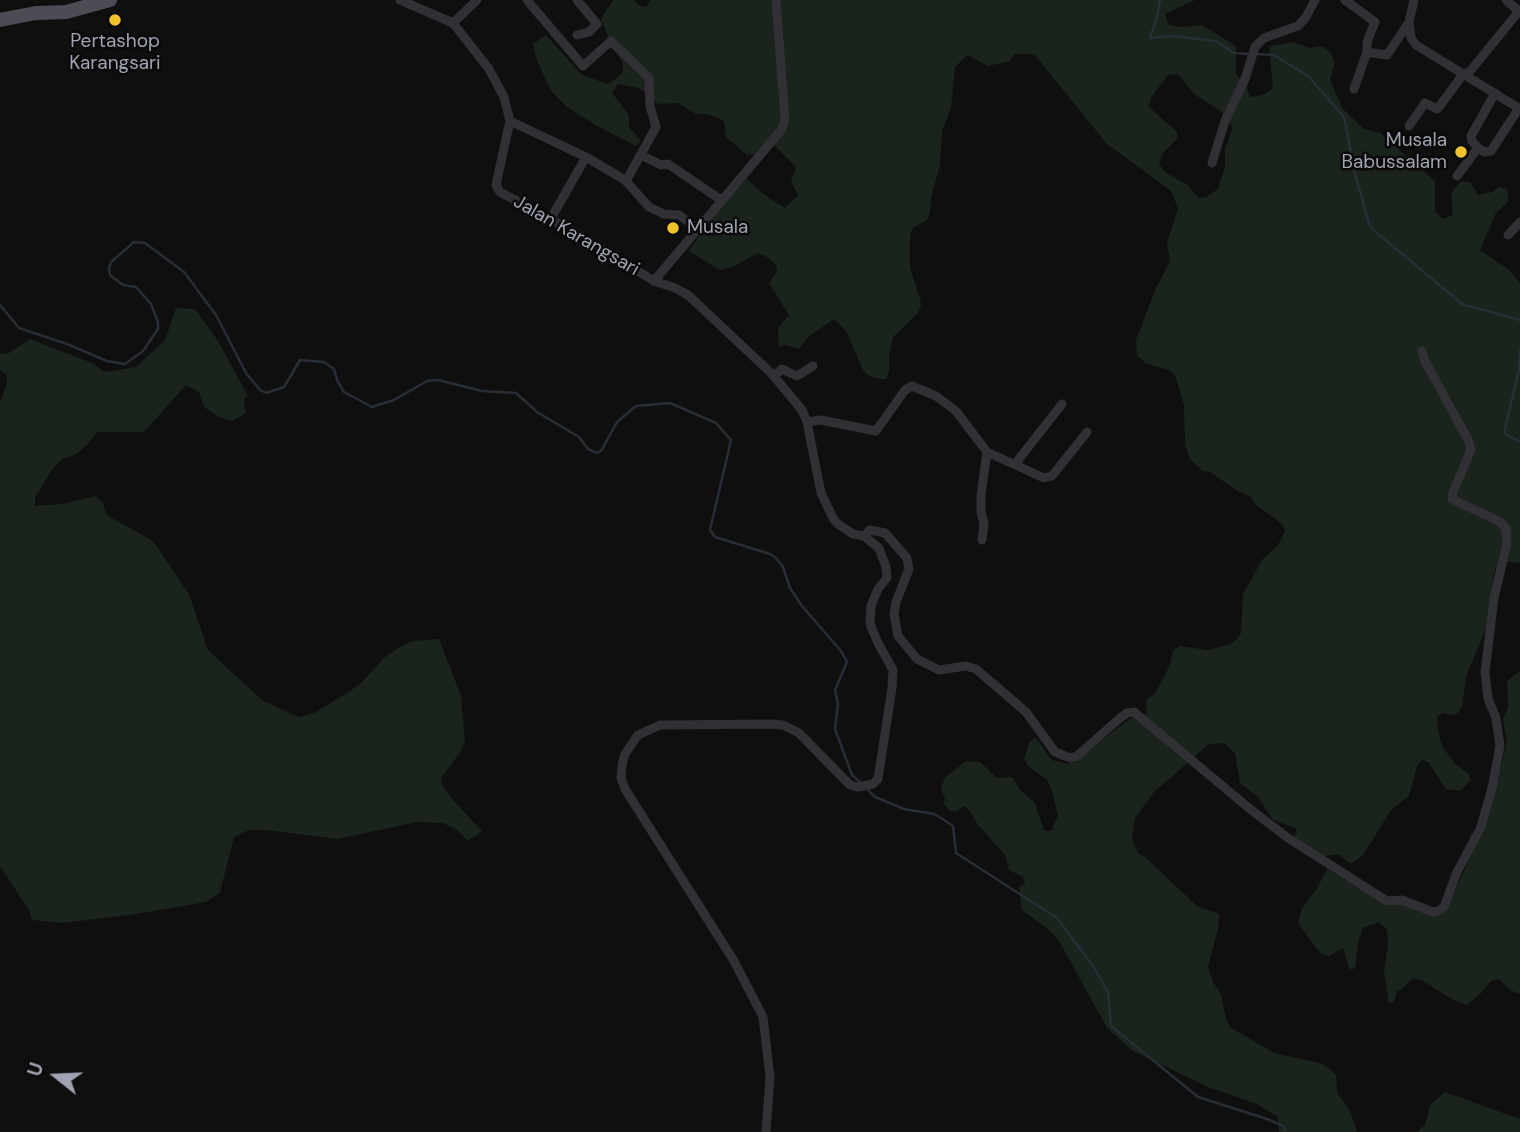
<!DOCTYPE html>
<style>
body{margin:0}
#map{position:relative;width:1520px;height:1132px;overflow:hidden;background:#0f0f10;font-family:"DM Sans",sans-serif}
canvas{display:block}
.north{position:absolute;left:21px;top:1041px;width:70px;height:70px;-webkit-text-stroke:5px #0a0a0b;paint-order:stroke;rotate:288deg;font-size:19px;font-weight:700;line-height:28px;text-align:center;color:#a0a3b1}
.north::after{content:'';display:block;margin:auto;width:24px;height:32px;background:#a0a3b1;clip-path:polygon(50% 0,100% 100%,50% 72%,0 100%)}
</style>
<div id="map">
<canvas width="1520" height="1132"></canvas>
<div class="north">U</div>
</div>
<script>
const c = document.querySelector('canvas').getContext('2d');
c.lineJoin = 'round';
function fillPath(path, color) { c.fillStyle = color; c.fill(path, 'evenodd'); }
const shape = rows => new Path2D(rows.map(r => 'M' + r).join(''));
function strokePath(path, color, width, dash) { c.strokeStyle = color; c.lineWidth = width; c.lineCap = dash ? 'butt' : 'round'; c.setLineDash(dash || []); c.stroke(path); }
function drawText(font, color, halo, rows, align = 'center') {
  c.font = font + ' "DM Sans",sans-serif'; c.lineWidth = 5; c.setLineDash([]); c.textBaseline = 'middle'; c.strokeStyle = halo; c.fillStyle = color; for (const [text, x, y, turn = 0] of rows) {
    c.save(); c.translate(x, y); c.rotate((+turn || 0) * Math.PI / 180); c.textAlign = isNaN(turn) ? turn : align; if (halo) c.strokeText(text, 0, 0); c.fillText(text, 0, 0); c.restore();
  }
}
fillPath(shape([
 [613,0,634,0,640,6,646,7,651,0,1195,0,1165,14,1169,25,1183,27,1202,25,1236,46,1236,74,1247,88,1250,97,1263,95,1273,88,1269,46,1294,42,1309,48,1322,46,1329,51,1335,61,1330,80,1343,109,1364,129,1380,133,1435,181,1435,209,1436,213,1443,219,1453,215,1451,193,1461,181,1470,182,1478,195,1492,192,1499,187,1505,188,1508,190,1508,202,1496,213,1480,250,1509,270,1520,283,1520,563,1500,561,1495,570,1490,598,1489,622,1466,676,1462,707,1458,713,1451,715,1444,713,1437,716,1438,731,1442,746,1455,764,1468,773,1471,780,1460,791,1446,789,1428,762,1422,760,1417,766,1409,796,1391,810,1363,855,1351,864,1338,854,1324,856,1293,838,1297,832,1295,828,1273,820,1258,797,1240,783,1235,754,1225,743,1209,744,1154,792,1135,818,1132,839,1138,853,1145,857,1197,906,1219,914,1218,929,1208,967,1213,982,1221,994,1226,1019,1230,1027,1274,1053,1320,1063,1330,1069,1336,1075,1337,1092,1350,1111,1357,1132,1279,1132,1278,1117,1257,1104,1208,1087,1133,1051,1107,1028,1059,941,1049,930,1022,910,1019,887,1025,883,1023,877,1009,870,1005,855,978,825,970,811,964,806,957,811,950,811,943,803,945,799,941,788,945,778,966,761,980,762,997,778,1012,777,1020,790,1035,803,1044,830,1051,831,1058,816,1052,791,1047,780,1027,765,1024,758,1029,743,1035,737,1052,760,1068,764,1076,761,1128,720,1135,717,1137,719,1147,713,1146,701,1156,692,1170,665,1173,650,1180,646,1208,650,1231,644,1237,639,1241,633,1243,594,1262,560,1278,545,1285,531,1282,524,1255,504,1251,497,1236,490,1210,472,1203,471,1190,459,1185,445,1184,405,1175,375,1169,370,1147,364,1137,356,1136,340,1156,288,1170,261,1167,243,1178,208,1171,191,1107,144,1034,54,1014,54,1010,61,988,66,967,55,955,67,951,108,942,131,940,165,931,198,930,213,927,220,913,228,910,235,910,268,920,298,921,306,918,313,893,337,889,356,889,372,886,379,879,379,869,376,863,370,846,331,834,319,808,337,799,349,786,345,779,347,778,328,789,315,769,283,777,271,777,267,769,258,758,253,732,267,720,270,689,251,711,218,745,177,762,193,785,208,798,195,791,182,796,167,774,145,766,145,755,154,747,155,726,137,724,121,708,114,696,114,678,103,658,104,639,88,618,84,612,93,629,115,629,127,641,141,636,146,595,125,567,107,553,93,547,83,536,57,533,44,546,35,582,75,608,84,616,79,623,71,623,63,613,48,601,19],
 [1178,74,1194,94,1222,112,1233,127,1225,150,1225,166,1218,189,1205,198,1198,198,1189,186,1165,172,1159,164,1163,153,1178,138,1177,132,1148,106,1152,96,1168,75],
 [176,308,195,309,218,341,248,396,244,399,246,413,232,421,217,416,204,407,199,392,186,385,144,432,97,432,88,444,77,454,62,459,51,471,35,498,35,506,62,504,96,496,102,502,108,516,153,541,189,594,208,650,262,700,299,717,314,713,349,692,362,682,385,657,398,648,413,641,439,639,461,696,465,740,461,751,441,778,443,786,452,799,482,831,468,841,457,830,443,823,417,822,338,839,266,830,249,830,234,837,220,892,206,902,130,915,62,923,32,920,29,910,0,866,0,402,7,383,7,375,0,370,0,354,9,353,30,339,92,363,105,372,136,367,165,340],
 [1520,671,1520,994,1510,990,1499,979,1491,981,1481,993,1467,1005,1452,999,1419,979,1412,979,1401,990,1397,990,1394,1001,1389,1004,1384,970,1388,943,1387,930,1379,922,1363,928,1359,939,1355,967,1352,970,1349,968,1343,948,1329,956,1322,954,1316,948,1298,923,1302,908,1316,890,1327,869,1371,895,1438,915,1446,911,1489,815,1507,742,1503,719,1508,707,1507,681],
 [1445,1092,1520,1119,1520,1132,1417,1132,1425,1125,1430,1105]
]), '#1b231d');
strokePath(shape([
 [1160,0,1157,17,1150,38,1173,36,1216,41,1234,53,1249,54],
 [1256,54,1274,55,1308,76,1344,117,1355,174,1370,227,1462,304,1520,320],
 [0,305,19,328,67,344,107,361,125,364,143,351,158,329,158,322,151,304,136,287,123,285,110,275,109,268,111,262,134,242,145,243,184,272,216,315,246,373,260,390,266,393,284,387,300,360,324,362,334,369,337,380,344,392,372,407,394,400,427,381,438,380,482,391,516,393,537,412,579,437,588,449,597,453,601,451,617,422,636,406,670,403,716,423,731,440,710,530,715,537,770,554,776,558,783,567,790,588,802,606,841,651,847,662,835,690,838,704,835,729,852,775,860,782],
 [1520,350,1519,370,1504,433,1520,442],
 [865,787,875,797,904,809,934,814,941,818,953,826,956,853,1057,918,1093,966,1108,992,1111,1026,1198,1097,1267,1119,1283,1126,1285,1132]
]), '#282e35', 2.5);
strokePath(shape([
 [400,0,453,23,489,69,504,97,510,121,497,180,496,185,500,192,580,235,654,281,675,288,688,295,772,374,802,410,807,422,821,493,834,520,838,524,853,534,864,536,879,548,886,567,887,578,878,589,871,606,870,624,878,643,893,670,892,688,878,779,873,784,857,787,850,785,799,733,783,725,770,724,660,725,638,735,625,754,622,765,621,778,625,789,734,961,763,1017,770,1077,766,1132],
 [527,0,583,66,611,41,649,78,650,106,656,127,626,181],
 [577,0,597,24,589,32,577,35],
 [1345,0,1375,22,1367,42,1367,52],
 [1414,0,1409,22,1411,38,1416,45,1520,109],
 [1506,0,1520,12],
 [453,23,477,0],
 [1467,75,1520,10],
 [1354,89,1367,52,1387,55,1409,22],
 [1495,93,1471,136,1472,141,1478,148,1485,152,1491,151,1519,108],
 [510,121,586,157,625,180,649,207,664,214,679,215,698,229],
 [1409,126,1425,103,1437,109,1439,107,1464,73],
 [641,155,661,165,668,164,721,200],
 [1212,163,1225,121,1245,79,1255,47,1264,38,1298,26,1306,17,1315,0],
 [1457,176,1478,148],
 [550,220,586,157],
 [1508,235,1520,222],
 [654,281,782,129,785,119,776,0],
 [774,376,782,369,797,376,813,366],
 [807,422,821,420,876,431,905,390,912,386,936,396,956,411,987,452,1044,478,1052,476,1087,432],
 [1015,464,1062,404],
 [864,536,870,530,885,533,907,558,909,569,896,602,894,614,898,636,917,659,939,670,966,666,976,669,1026,712,1055,752,1070,758,1077,756,1120,718,1127,713,1134,712,1250,809,1288,838,1387,901,1402,900,1433,912,1440,910,1444,907,1457,872,1481,827,1492,788,1500,746,1496,718,1488,699,1485,672,1494,598,1507,543,1506,528,1500,522,1452,499,1453,492,1471,450,1469,442,1424,359,1422,351],
 [982,540,984,524,981,512,981,495,987,452]
]), '#303035', 9);
strokePath(shape([
 [0,20,36,13,66,12,110,0]
]), '#4c4d54', 14);
for (const [x, y, r, color] of [
 [115,20,7,"#f0c328"],
 [1461,152,7,"#f0c328"],
 [673,228,7,"#f0c328"]
]) { const dot = new Path2D(); dot.arc(x, y, r, 0, 2 * Math.PI); c.fillStyle = color; c.fill(dot); strokePath(dot, '#0a0a0b', 2.5); }
drawText('19px', '#a0a3b1', '#0a0a0b', [
 ["Pertashop",115,42],
 ["Karangsari",115,64],
 ["Musala",1447,141,"right"],
 ["Babussalam",1447,163,"right"],
 ["Musala",687,228,"left"]
]);
drawText('19px', '#a0a3b1', '#0a0a0b', [
 ["Jalan Karangsari",576,236,30]
]);
</script>
